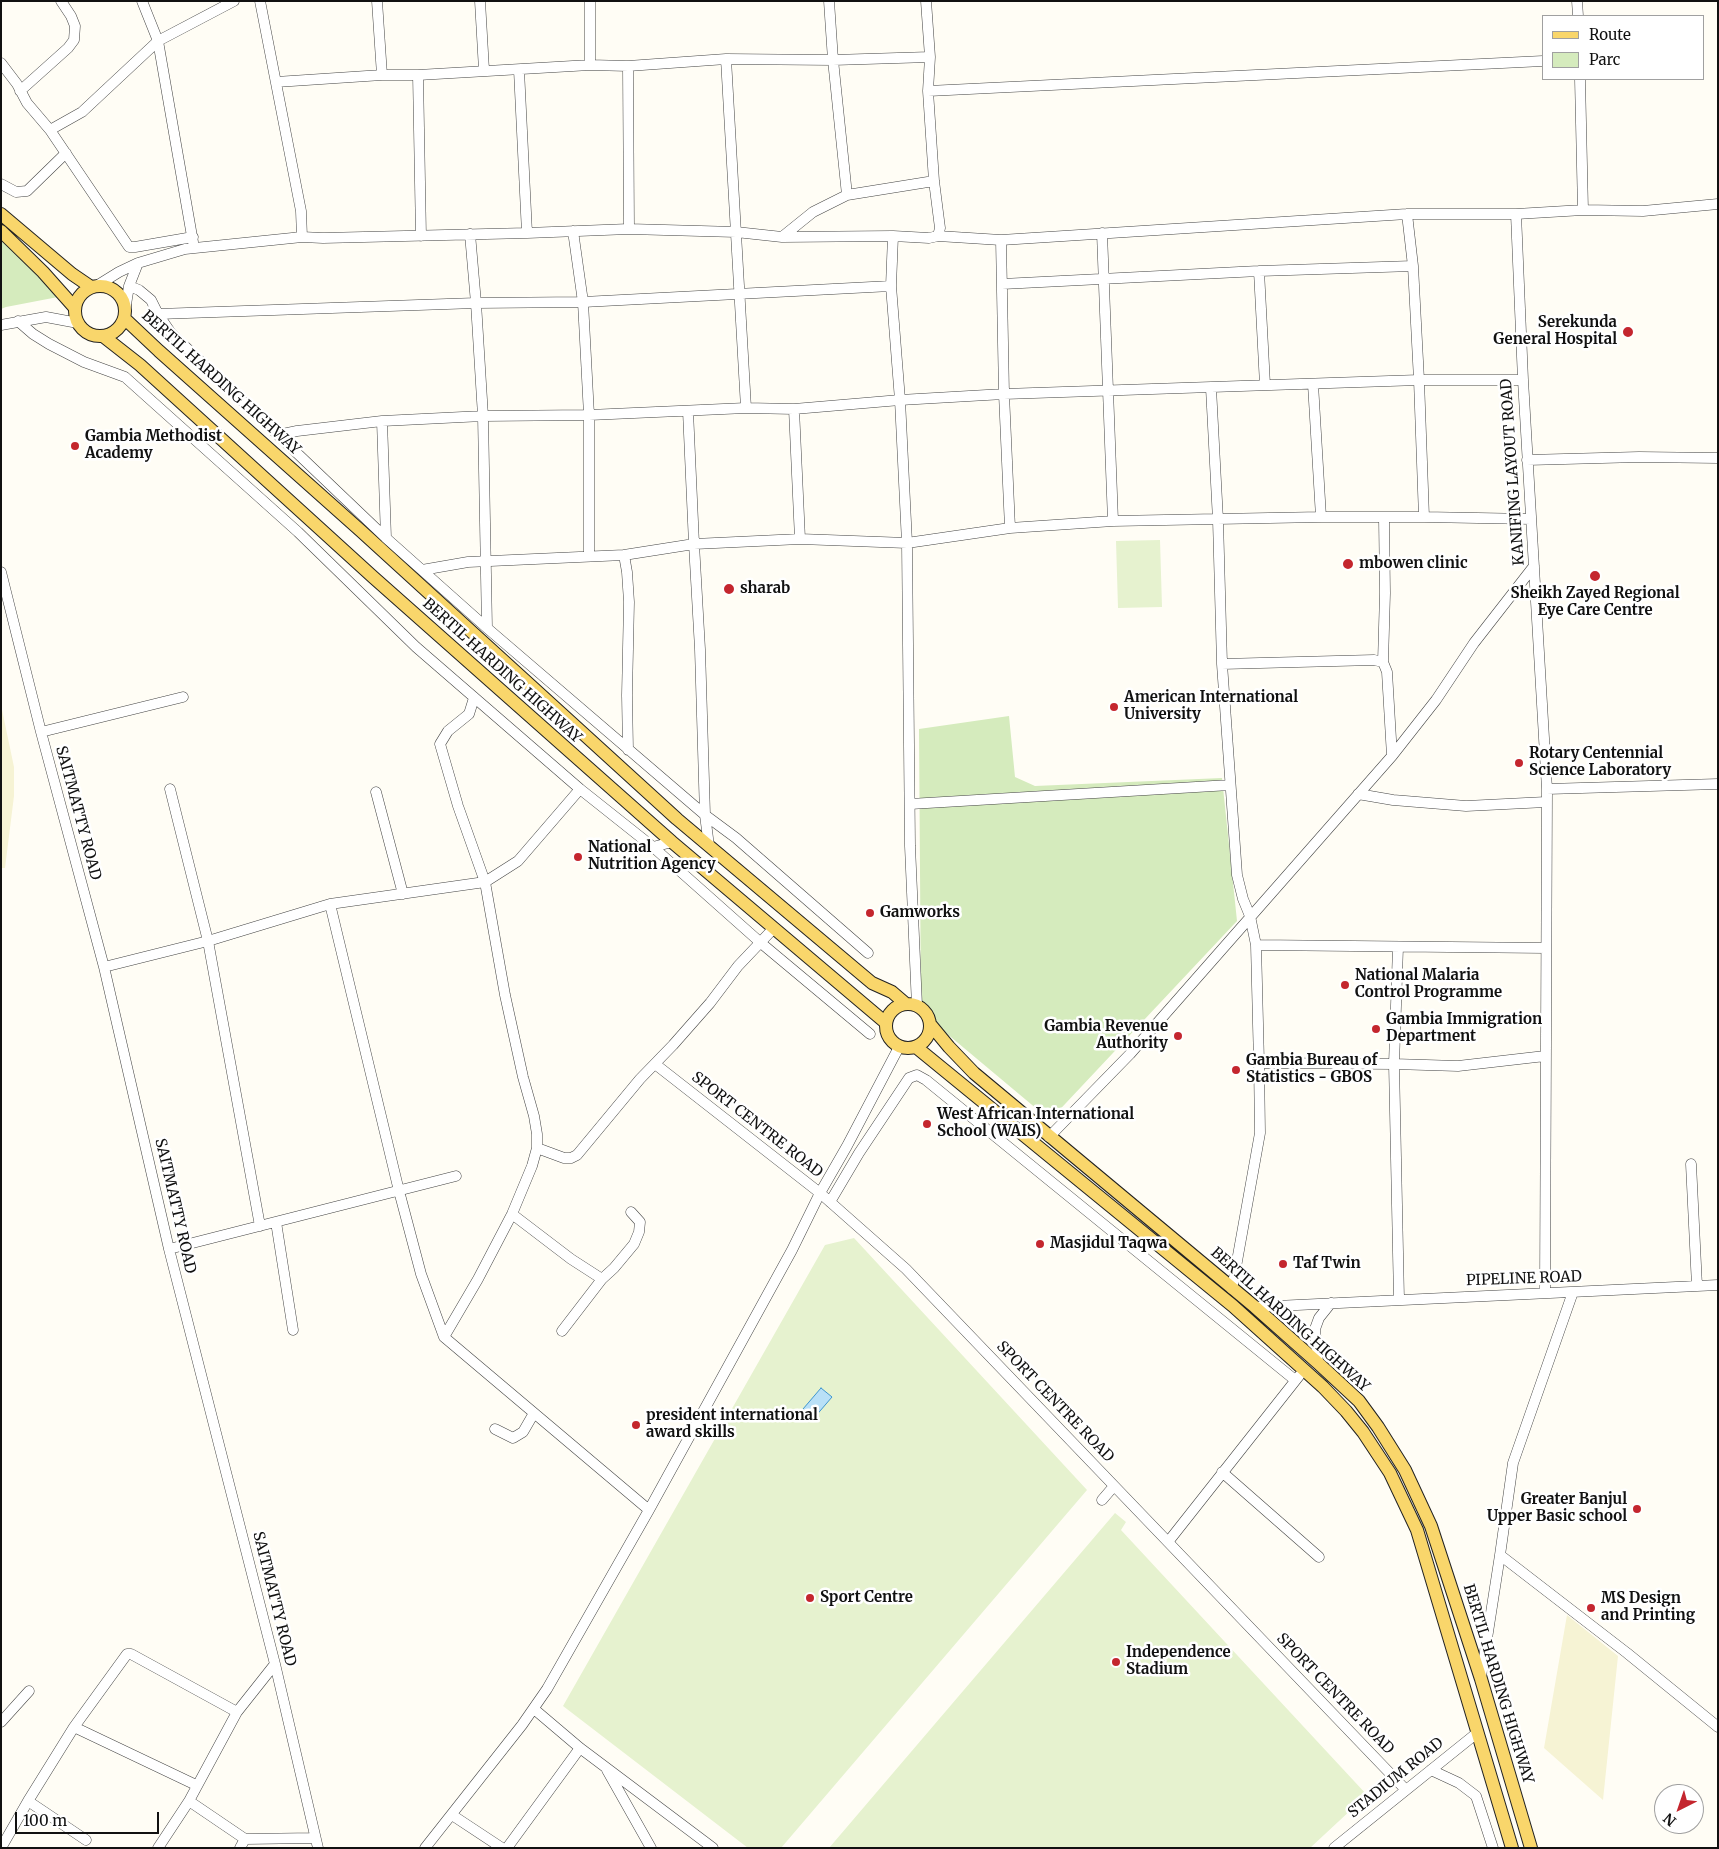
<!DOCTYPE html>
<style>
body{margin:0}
#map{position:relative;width:1719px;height:1849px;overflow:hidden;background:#fffdf5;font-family:Merriweather,serif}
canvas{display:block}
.frame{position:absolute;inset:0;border:2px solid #111;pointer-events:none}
.legend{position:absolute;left:1542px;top:15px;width:162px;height:65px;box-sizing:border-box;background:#fff;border:1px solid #a0a0a0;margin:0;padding:6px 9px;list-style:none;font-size:15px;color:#111}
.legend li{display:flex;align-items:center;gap:10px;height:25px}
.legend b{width:25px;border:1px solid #a0a0a0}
.north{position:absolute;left:1654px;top:1784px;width:50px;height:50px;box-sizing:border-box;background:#fff;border:1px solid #a0a0a0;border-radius:50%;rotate:221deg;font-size:14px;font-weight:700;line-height:20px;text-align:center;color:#111}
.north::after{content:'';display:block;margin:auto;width:18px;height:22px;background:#c4262e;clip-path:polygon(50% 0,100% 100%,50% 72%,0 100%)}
.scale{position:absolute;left:15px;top:1812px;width:144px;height:22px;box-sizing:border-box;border:2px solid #111;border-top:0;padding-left:6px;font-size:15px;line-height:18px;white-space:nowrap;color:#111;-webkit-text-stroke:4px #fff;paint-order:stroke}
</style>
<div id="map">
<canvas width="1719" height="1849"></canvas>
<div class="frame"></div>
<ul class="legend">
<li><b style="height:6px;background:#f9d66b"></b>Route</li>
<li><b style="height:14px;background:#d5ebbd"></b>Parc</li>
</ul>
<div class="north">N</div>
<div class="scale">100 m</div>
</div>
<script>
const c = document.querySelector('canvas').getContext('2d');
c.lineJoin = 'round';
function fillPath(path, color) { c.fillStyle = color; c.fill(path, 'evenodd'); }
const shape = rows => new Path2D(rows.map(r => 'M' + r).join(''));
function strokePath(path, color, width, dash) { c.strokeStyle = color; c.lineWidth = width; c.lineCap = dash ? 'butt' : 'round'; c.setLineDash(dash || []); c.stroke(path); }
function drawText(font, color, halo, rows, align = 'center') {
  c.font = font + ' Merriweather,serif'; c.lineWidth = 5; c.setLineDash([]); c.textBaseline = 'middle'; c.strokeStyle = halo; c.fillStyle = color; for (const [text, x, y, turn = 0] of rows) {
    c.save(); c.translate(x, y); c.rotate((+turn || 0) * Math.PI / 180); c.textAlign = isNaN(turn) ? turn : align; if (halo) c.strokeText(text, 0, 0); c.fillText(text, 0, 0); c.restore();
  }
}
fillPath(shape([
 [1,705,14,767,14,796,5,868,1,868],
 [1567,1615,1618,1656,1603,1800,1544,1748]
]), '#f6f3d4');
fillPath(shape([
 [1,232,58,297,6,307,1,309],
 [1009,716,1015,777,1035,786,1222,778,1237,921,1050,1120,921,1012,919,729]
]), '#d5ebbd');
fillPath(shape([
 [1160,540,1162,607,1118,608,1116,541],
 [854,1238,1087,1490,781,1848,748,1848,563,1706,825,1245],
 [1115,1513,1126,1522,1121,1530,1367,1795,1310,1848,829,1848]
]), '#e6f2cf');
const water = shape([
 [821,1388,832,1397,814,1418,803,1409,821,1388]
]);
fillPath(water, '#b9e0f7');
strokePath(water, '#3f96cf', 1);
const minor = shape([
 [142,1,158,41,193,242],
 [260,1,301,211,302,237],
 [377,1,382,75],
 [480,1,484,70],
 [829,1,833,60,847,195],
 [1577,1,1578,16],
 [726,59,746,408],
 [1,63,17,84,27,103,50,130],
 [590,65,590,1],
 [628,66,629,229],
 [519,70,527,233],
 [418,75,421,236],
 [1580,79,1583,210],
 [276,82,382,75,418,75,590,65,628,66,726,59,833,60,930,57],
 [20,91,68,48,74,40,75,26,71,16,61,1],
 [928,91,1543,61],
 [1,184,16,192,27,191,66,153],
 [1407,214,1413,266,1419,380,1424,517],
 [1516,214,1523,380,1547,789,1545,1292],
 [573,231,583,302,589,415,589,556],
 [1102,233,1113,521],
 [470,234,476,303,483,416,487,628],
 [938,236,1001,240,1407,214,1516,214,1583,210,1643,211,1718,204],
 [193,237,135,247,129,247,50,130,82,112,158,41,234,1],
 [782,237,813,212,847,195,934,181],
 [1001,240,1004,394,1010,528],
 [1259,271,1265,385],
 [1002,284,1259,271,1413,266],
 [98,285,119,272,138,263,185,249,302,237,323,238,527,233,629,229,736,232,782,237,893,236],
 [129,286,139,290,151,300,158,314,171,333,386,538,487,628,705,815,736,838,868,953],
 [125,311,129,286,138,263],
 [158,314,476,303,583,302,891,286],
 [18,321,33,334,49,344,84,362,125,377,298,532,416,647,580,789,653,847,672,842],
 [1,325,46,317,78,323],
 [1313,384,1321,517],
 [1211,388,1218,520,1222,664,1237,875,1243,899,1250,916,1256,945,1259,1063,1260,1133,1232,1289],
 [794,409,800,539],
 [688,411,694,544,700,649,705,815,709,846],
 [382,421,386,538],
 [278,435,297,431,382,421,483,416,589,415,746,408,794,409,900,400,1004,394,1419,380,1523,380],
 [1527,460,1639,457,1718,458],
 [422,570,468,562,624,555],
 [1,572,41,732,104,967,169,1249,275,1664,318,1848],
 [1383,662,1385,593,1384,518],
 [1222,664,1374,660,1383,662,1387,672,1392,756],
 [41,732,183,697],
 [628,750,627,695,629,602,627,572,624,555,694,544,800,539,907,543,1010,528,1113,521,1321,517,1424,517,1531,519],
 [170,789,208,941,260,1226],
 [1547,789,1718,784],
 [376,792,403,894],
 [1358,794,1393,800,1466,806,1546,802],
 [910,804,1230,785],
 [653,847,761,943,870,1034],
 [330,904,399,1191,421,1274,444,1337,649,1510],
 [1256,945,1546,948],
 [1398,947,1394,1064,1399,1299],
 [104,967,208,941,330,904,485,882,518,861,580,789],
 [917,1006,910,846,907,543,900,400,891,286,893,236,929,238,938,236,940,228,934,181,928,91,930,57,926,1],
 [1259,1063,1394,1064,1458,1066,1545,1056],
 [655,1064,820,1193,906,1269,1406,1790],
 [1049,1137,1130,1054,1392,756,1436,700,1474,643,1534,566],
 [537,1148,564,1158,571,1158,577,1155,640,1079,673,1045,710,1003,738,966,774,928],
 [1691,1164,1697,1286],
 [830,1202,859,1153,909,1078,917,1075,926,1080,1295,1380],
 [512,1214,571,1259,602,1279,614,1268,634,1244,639,1232,640,1222,631,1212],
 [276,1222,293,1330],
 [169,1249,456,1176],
 [1573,1292,1513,1463,1500,1555,1627,1653,1718,1727],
 [1255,1307,1718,1285],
 [562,1331,602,1279],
 [444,1337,478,1279,512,1214,532,1166,537,1148,537,1134,534,1116,523,1077,505,995,485,882,458,806,440,744,448,731,469,714,474,698],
 [1318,1363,1315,1329,1319,1318,1331,1303],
 [495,1429,513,1438,523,1432,534,1413],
 [1222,1472,1319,1557],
 [1102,1500,1114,1486],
 [1168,1542,1299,1376],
 [1481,1677,1500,1555],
 [534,1709,580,1748,713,1848],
 [1,1722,29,1691],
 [74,1727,196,1785],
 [607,1770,651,1848],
 [1431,1770,1459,1783,1476,1796,1493,1848],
 [28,1801,86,1840],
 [189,1801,245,1839,240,1848],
 [452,1815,502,1848],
 [245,1839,315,1838],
 [1,1848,28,1801,74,1727,127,1654,131,1654,237,1712],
 [158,1848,189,1801,237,1712,275,1664],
 [425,1848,522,1725,547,1689,649,1510,792,1250,820,1193,847,1146,899,1047],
 [507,1848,580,1748],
 [1334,1848,1477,1733]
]);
const major = shape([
 [1,214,72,274,91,287],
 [1,231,43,272,75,308],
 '75 311a25 25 0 1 1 50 0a25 25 0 1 1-50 0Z',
 [124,318,159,351,361,531,677,819,872,983,892,992,906,1004],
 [103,336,140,365,373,577,672,842,886,1023],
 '886 1026a22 22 0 1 1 44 0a22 22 0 1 1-44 0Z',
 [930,1024,949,1047,974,1073,1255,1307,1318,1363,1359,1401,1378,1427,1405,1470,1431,1526,1481,1679,1531,1848],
 [916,1047,1233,1306,1323,1387,1346,1411,1363,1432,1390,1473,1417,1530,1512,1848]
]);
strokePath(minor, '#444', 11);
strokePath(major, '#222', 14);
strokePath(minor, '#fff', 10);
strokePath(major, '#f9d66b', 12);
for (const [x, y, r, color] of [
 [1628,332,6,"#c4262e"],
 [75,446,5,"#c4262e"],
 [1348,564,6,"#c4262e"],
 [1595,576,6,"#c4262e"],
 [729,589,6,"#c4262e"],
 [1114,707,5,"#c4262e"],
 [1519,763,5,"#c4262e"],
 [578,857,5,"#c4262e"],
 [870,913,5,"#c4262e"],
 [1345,985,5,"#c4262e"],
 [1376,1029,5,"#c4262e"],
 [1178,1036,5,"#c4262e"],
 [1236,1070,5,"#c4262e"],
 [927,1124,5,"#c4262e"],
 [1040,1244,5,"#c4262e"],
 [1283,1264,5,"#c4262e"],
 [636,1425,5,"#c4262e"],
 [1637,1509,5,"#c4262e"],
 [810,1598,5,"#c4262e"],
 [1591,1608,5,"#c4262e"],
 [1116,1662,5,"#c4262e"]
]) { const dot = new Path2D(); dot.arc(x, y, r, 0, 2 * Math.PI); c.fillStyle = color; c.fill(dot); strokePath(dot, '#fff', 2); }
drawText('bold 15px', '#111', '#fff', [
 ["Serekunda",1617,323,"right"],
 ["General Hospital",1617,340,"right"],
 ["Gambia Methodist",85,437],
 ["Academy",85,454],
 ["mbowen clinic",1359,564],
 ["sharab",740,589],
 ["Sheikh Zayed Regional",1595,594,"center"],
 ["Eye Care Centre",1595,611,"center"],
 ["American International",1124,698],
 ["University",1124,715],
 ["Rotary Centennial",1529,754],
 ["Science Laboratory",1529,771],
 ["National",588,848],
 ["Nutrition Agency",588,865],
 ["Gamworks",880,913],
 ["National Malaria",1355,976],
 ["Control Programme",1355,993],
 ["Gambia Immigration",1386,1020],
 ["Department",1386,1037],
 ["Gambia Revenue",1168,1027,"right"],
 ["Authority",1168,1044,"right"],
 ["Gambia Bureau of",1246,1061],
 ["Statistics - GBOS",1246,1078],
 ["West African International",937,1115],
 ["School (WAIS)",937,1132],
 ["Masjidul Taqwa",1050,1244],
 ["Taf Twin",1293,1264],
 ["president international",646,1416],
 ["award skills",646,1433],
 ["Greater Banjul",1627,1500,"right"],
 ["Upper Basic school",1627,1517,"right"],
 ["Sport Centre",820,1598],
 ["MS Design",1601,1599],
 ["and Printing",1601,1616],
 ["Independence",1126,1653],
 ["Stadium",1126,1670]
], 'left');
drawText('15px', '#111', '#fff', [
 ["BERTIL HARDING HIGHWAY",221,383,42],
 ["KANIFING LAYOUT ROAD",1513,472,-94],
 ["BERTIL HARDING HIGHWAY",502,671,42],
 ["SAITMATTY ROAD",78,813,75],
 ["SPORT CENTRE ROAD",757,1125,38],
 ["SAITMATTY ROAD",175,1206,77],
 ["PIPELINE ROAD",1524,1279,-2],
 ["BERTIL HARDING HIGHWAY",1290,1320,42],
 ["SPORT CENTRE ROAD",1055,1402,46],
 ["SAITMATTY ROAD",274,1599,76],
 ["BERTIL HARDING HIGHWAY",1498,1684,73],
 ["SPORT CENTRE ROAD",1335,1694,46],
 ["STADIUM ROAD",1396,1778,-39]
]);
</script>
